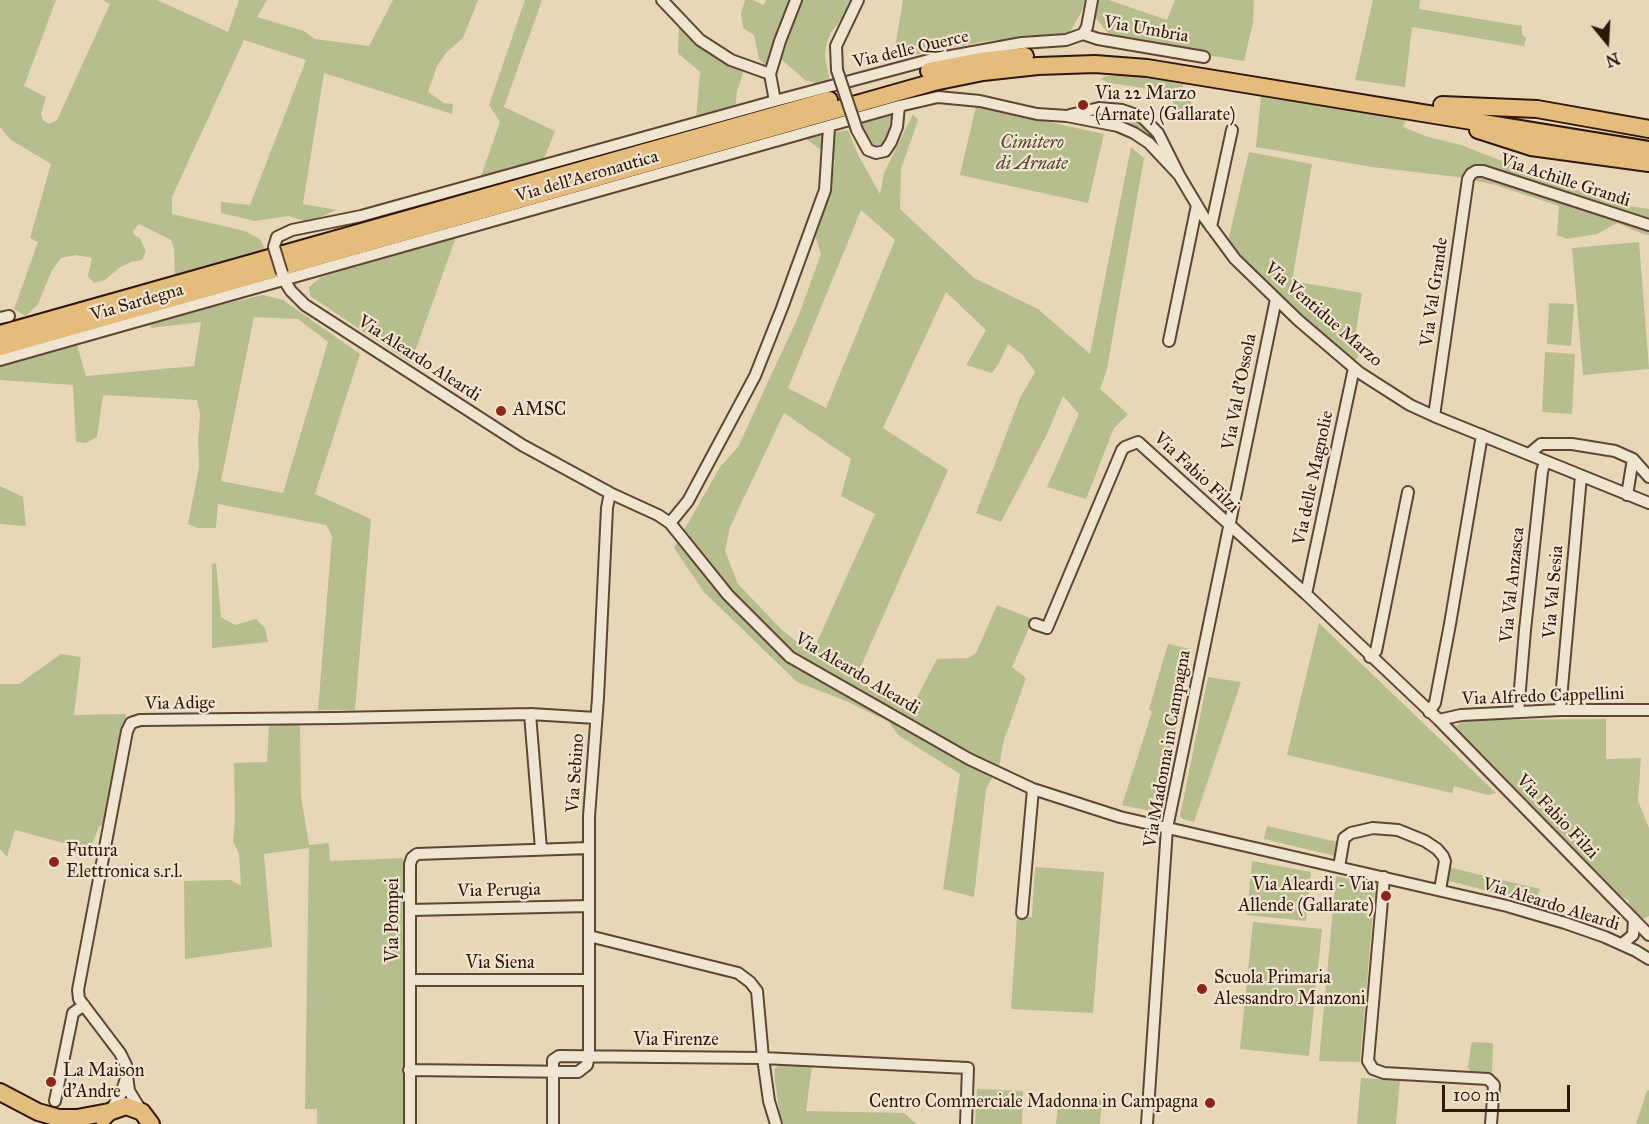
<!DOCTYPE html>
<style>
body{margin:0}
#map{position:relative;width:1649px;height:1124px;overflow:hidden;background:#e8d7b6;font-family:"IM FELL Great Primer",serif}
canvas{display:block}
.north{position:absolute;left:1577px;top:12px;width:60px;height:60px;-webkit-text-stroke:4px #f0e5d0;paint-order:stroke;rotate:162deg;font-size:16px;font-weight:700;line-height:24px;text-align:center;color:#311609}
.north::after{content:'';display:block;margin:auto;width:21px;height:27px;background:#311609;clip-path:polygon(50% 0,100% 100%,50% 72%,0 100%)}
.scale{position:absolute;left:1442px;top:1085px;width:128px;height:27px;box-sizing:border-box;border:3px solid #311609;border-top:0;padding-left:8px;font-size:18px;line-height:21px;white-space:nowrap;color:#311609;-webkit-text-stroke:4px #f0e5d0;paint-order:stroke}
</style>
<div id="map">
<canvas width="1649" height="1124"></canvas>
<div class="north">N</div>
<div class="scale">100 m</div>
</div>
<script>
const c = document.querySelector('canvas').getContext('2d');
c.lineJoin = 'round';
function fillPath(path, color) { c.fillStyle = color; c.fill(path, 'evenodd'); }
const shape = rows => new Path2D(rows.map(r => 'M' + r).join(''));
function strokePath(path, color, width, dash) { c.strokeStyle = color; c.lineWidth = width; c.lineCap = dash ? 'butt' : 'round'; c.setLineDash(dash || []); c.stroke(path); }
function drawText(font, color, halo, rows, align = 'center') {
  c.font = font + ' "IM FELL Great Primer",serif'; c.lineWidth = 4.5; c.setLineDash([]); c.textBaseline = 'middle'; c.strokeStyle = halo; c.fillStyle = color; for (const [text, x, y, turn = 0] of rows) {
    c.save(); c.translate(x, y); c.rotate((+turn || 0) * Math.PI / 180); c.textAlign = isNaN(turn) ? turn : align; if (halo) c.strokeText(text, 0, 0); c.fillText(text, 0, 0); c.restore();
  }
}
fillPath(shape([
 [0,0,56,0,24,86,46,97,41,114,43,120,49,124,57,120,110,4,103,0,157,0,228,32,239,0,267,0,257,17,304,31,315,39,369,46,393,0,478,0,463,38,447,52,437,66,428,92,444,103,453,104,452,114,324,73,303,204,337,210,308,222,289,216,255,221,221,213,221,202,250,205,306,60,244,40,172,197,172,214,245,231,260,239,266,251,175,279,174,248,171,240,139,224,133,231,134,235,140,238,146,251,142,260,131,262,119,268,105,280,94,283,88,276,92,258,76,255,61,258,52,270,38,304,26,316,14,309,38,242,30,238,51,164,11,140,0,127],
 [525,0,542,0,504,107,555,131,542,164,493,178,481,176,500,122,489,105],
 [745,0,753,0,764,5,766,0,851,0,839,23,831,32,826,46,825,56,830,82,819,84,805,80,782,60,766,66,759,59,754,35,743,28,741,13],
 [903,0,1085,0,1082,11,1070,32,1056,36,986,41,893,59],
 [1098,0,1109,0,1167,20,1175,0,1254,0,1253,22,1244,61,1114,40,1094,16],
 [1373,0,1420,0,1419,9,1522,26,1522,35,1526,38,1524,46,1412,27,1405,87,1355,80],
 [679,26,716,55,744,71,737,91,735,109,696,119,700,72,678,53],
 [1106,76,1139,76,1183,84,1183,91,1191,99,1191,105,1185,114,1181,113,1172,101,1159,92,1150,89,1109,83,1101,79],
 [1261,96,1406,120,1403,127,1428,137,1461,145,1610,203,1649,209,1649,235,1643,234,1617,223,1597,234,1567,239,1557,235,1559,206,1496,185,1457,177,1372,167,1256,147],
 [976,106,1104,134,1088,203,960,175],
 [891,112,893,122,888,138,884,143,875,146,868,140,863,127,863,120],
 [1096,112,1121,115,1136,121,1146,127,1156,138,1152,139,1126,122,1096,116],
 [913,114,918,120,901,169,900,209,974,278,1038,309,1090,354,1131,147,1144,158,1107,369,1100,389,1128,414,1114,428,1086,499,1047,487,1079,414,1063,396,1047,434,1001,522,976,513,1020,398,1035,372,1023,355,1008,344,999,363,992,373,966,365,986,330,946,292,883,428,948,470,861,666,863,679,905,708,913,705,937,659,968,658,976,653,997,605,1033,619,1012,667,1026,678,1003,743,1000,763,986,789,974,897,943,889,960,774,898,735,889,722,846,701,797,682,704,592,674,548,720,467,738,447,798,317,821,254,815,236,829,196,835,161,805,138,848,130,857,153,880,194,884,173],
 [861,210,895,240,826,408,788,388],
 [784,413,851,459,841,496,875,514,812,653,783,631,738,584,725,551,730,527],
 [1249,152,1312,164,1292,281,1362,293,1353,350,1360,351,1358,357,1355,360,1287,304,1229,245,1231,243,1228,241],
 [456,237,411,363,310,296,309,287,321,277],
 [1639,242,1649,369,1583,375,1572,248],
 [263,295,283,300,360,354,315,494,371,519,355,710,318,710,332,536,326,525,218,504,216,528,198,528,188,524,199,467,198,441,200,414,197,400,103,395,97,437,86,443,76,442,73,385,0,380,0,360,75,338,86,376,194,366,201,322,151,328,150,321],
 [254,317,298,319,328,342,283,493,221,481],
 [1549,303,1574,304,1571,346,1547,344],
 [1545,352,1575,354,1572,414,1542,412],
 [0,486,23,497,26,526,0,524],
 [216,563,221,617,235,625,256,619,265,628,268,642,212,648,212,564],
 [1319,623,1496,793,1488,795,1454,786,1452,793,1287,755],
 [1168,644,1191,649,1159,813,1122,805,1152,712,1149,709],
 [61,654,81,657,74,715,126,714,104,825,99,826,90,850,15,830,7,857,0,849,0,684,19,684],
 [1208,677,1241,682,1194,822,1183,819,1180,816],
 [1606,719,1606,759,1641,758,1638,801,1649,828,1649,916,1642,919,1632,913,1628,900,1620,896,1456,727,1462,720],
 [300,724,301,796,309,845,329,843,330,861,403,858,405,1124,317,1124,317,1109,305,1109,309,848,264,854,272,947,185,959,184,881,231,880,241,886,239,854,233,841,235,818,234,763,267,762,269,726],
 [1267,826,1338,842,1335,856,1264,839],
 [1252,861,1311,872,1306,921,1247,915],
 [1035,867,1104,872,1093,1013,1011,1009,1017,917,1032,917],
 [1448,867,1540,889,1535,903,1445,880],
 [1336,876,1366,883,1375,890,1360,1062,1319,1061],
 [1253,922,1322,929,1309,1056,1240,1049],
 [1473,1042,1493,1043,1492,1072,1489,1074,1471,1072,1468,1068,1471,1044],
 [782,1064,812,1066,806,1111,904,1113,916,1124,784,1124,780,1115,774,1074,775,1068],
 [1361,1078,1400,1080,1396,1124,1357,1124],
 [977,1089,1023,1091,1022,1124,975,1124],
 [1649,1090,1649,1124,1636,1124,1647,1091],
 [1059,1096,1102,1099,1100,1124,1056,1124]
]), '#b7be8d');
const minor = shape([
 [662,0,700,40,731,60,770,74],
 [796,0,780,41,770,74,775,101,929,60,1022,43,1066,40,1083,34],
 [1083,34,1098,39,1204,57],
 [1083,34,1087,27,1092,0],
 [837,70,836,46,858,0],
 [1070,115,1099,108,1122,110,1142,117,1158,133,1179,175,1204,217,1235,259,1298,320,1360,373,1410,405,1434,416,1649,503],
 [857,130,868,150,876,153,885,151,891,142,897,127,899,106],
 [1211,227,1232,130],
 [274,247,277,237,292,230,361,216,775,101],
 [282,273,284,280,291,291,305,305,522,445,610,493,658,515,670,523,728,595,790,657,969,759,1033,789,1120,817,1507,906,1565,923,1605,937,1636,951,1649,959],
 [0,318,9,316],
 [1169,341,1197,205],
 [0,360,899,106,938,97,980,101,1037,114,1067,116,1118,126,1134,133,1149,143,1179,175],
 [1434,416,1468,179,1471,174,1476,171,1483,171,1649,225],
 [1529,454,1541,444,1572,444,1615,451,1633,459,1649,477],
 [1627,495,1633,459],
 [670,523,688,501,755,376,782,308,825,190,829,127],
 [1306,594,1354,368],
 [1035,624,1047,628,1122,450,1125,447,1138,442,1306,594,1439,720,1649,935],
 [1370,657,1376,651,1408,492],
 [1560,710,1581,476],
 [1429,712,1435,703,1450,624,1482,435],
 [1518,712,1525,630,1542,472,1545,461],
 [530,714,541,849],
 [1439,720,1461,715,1560,710,1649,710],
 [1339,867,1344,838,1351,833,1373,828,1398,830,1425,841,1437,849,1443,856,1445,861,1440,890],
 [1384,877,1368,1061,1373,1069,1384,1073,1488,1079,1494,1085,1491,1124],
 [411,910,589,906],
 [1022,913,1033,789],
 [589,936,738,973,750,982,757,991,763,1058,769,1101,776,1124],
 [1622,944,1633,935,1634,920],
 [410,980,589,980],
 [409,1070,578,1072,587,1065,589,1056,589,816,598,698,607,508,610,493],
 [127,1075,126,1065,120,1053,79,999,78,990,127,731,131,723,140,720,336,718,530,714,596,718],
 [55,1101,73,1013,84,1005],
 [110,1111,121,1094,127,1075,129,1091,142,1112],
 [410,1124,410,864,412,858,417,854,589,848],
 [553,1124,553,1060,559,1056,763,1058,968,1068,966,1124],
 [1147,1124,1167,828,1276,299]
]);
const primary = shape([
 [0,1092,38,1112,59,1118,77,1118,109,1112],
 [103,1118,109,1112,126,1106,142,1112,151,1124]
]);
const trunk = shape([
 [929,71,980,61,1025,56],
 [1442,105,1537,109,1649,129],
 [1478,130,1531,147,1649,163],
 [0,334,829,100],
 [0,347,934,82,983,72,1038,66,1095,64,1147,68,1649,150]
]);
strokePath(minor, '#5f4634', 14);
strokePath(primary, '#311609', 20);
strokePath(trunk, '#311609', 20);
strokePath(minor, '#f0e5d0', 10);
strokePath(primary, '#e4bc7b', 16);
strokePath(trunk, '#e4bc7b', 16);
const minorBridge = shape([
 [837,70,857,130],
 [274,247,282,273]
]);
strokePath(minorBridge, '#5f4634', 14, []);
strokePath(minorBridge, '#f0e5d0', 10);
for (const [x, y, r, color] of [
 [1083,105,6,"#8f2418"],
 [501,411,6,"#8f2418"],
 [54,862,6,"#8f2418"],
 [1386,896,6,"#8f2418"],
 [1202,989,6,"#8f2418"],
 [51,1082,6,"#8f2418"],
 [1210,1103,6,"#8f2418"]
]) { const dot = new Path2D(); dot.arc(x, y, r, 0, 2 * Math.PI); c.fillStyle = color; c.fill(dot); strokePath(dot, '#f0e5d0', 2); }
drawText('18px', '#311609', '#f0e5d0', [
 ["Via Umbria",1146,30,10],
 ["Via delle Querce",911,50,-13],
 ["Via dell'Aeronautica",587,177,-16],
 ["Via Achille Grandi",1565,181,18],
 ["Via Val Grande",1435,292,-82],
 ["Via Sardegna",137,303,-16],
 ["Via Ventidue Marzo",1323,315,41],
 ["Via Aleardo Aleardi",419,359,33],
 ["Via Val d'Ossola",1240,392,-79],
 ["Via Fabio Filzi",1196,473,43],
 ["Via delle Magnolie",1314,478,-78],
 ["Via Val Anzasca",1513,585,-84],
 ["Via Val Sesia",1554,592,-85],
 ["Via Aleardo Aleardi",857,674,31],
 ["Via Alfredo Cappellini",1543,697,-2],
 ["Via Adige",180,704,-1],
 ["Via Madonna in Campagna",1168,749,-80],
 ["Via Sebino",576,773,-86],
 ["Via Fabio Filzi",1557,817,46],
 ["Via Perugia",499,891,-1],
 ["Via Aleardo Aleardi",1551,905,17],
 ["Via Pompei",394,920,-90],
 ["Via Siena",500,964],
 ["Via Firenze",676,1041]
]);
drawText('18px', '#311609', '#f0e5d0', [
 ["Via 22 Marzo",1095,95],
 ["(Arnate) (Gallarate)",1095,116],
 ["AMSC",513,411],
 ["Futura",66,852],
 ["Elettronica s.r.l.",66,873],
 ["Via Aleardi - Via",1374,886,"right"],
 ["Allende (Gallarate)",1374,907,"right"],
 ["Scuola Primaria",1214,979],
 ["Alessandro Manzoni",1214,1000],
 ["La Maison",63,1072],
 ["d'Andre",63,1093],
 ["Centro Commerciale Madonna in Campagna",1198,1103,"right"]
], 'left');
drawText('italic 18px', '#594831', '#f0e5d0', [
 ["Cimitero",1032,144],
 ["di Arnate",1032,165]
]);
</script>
